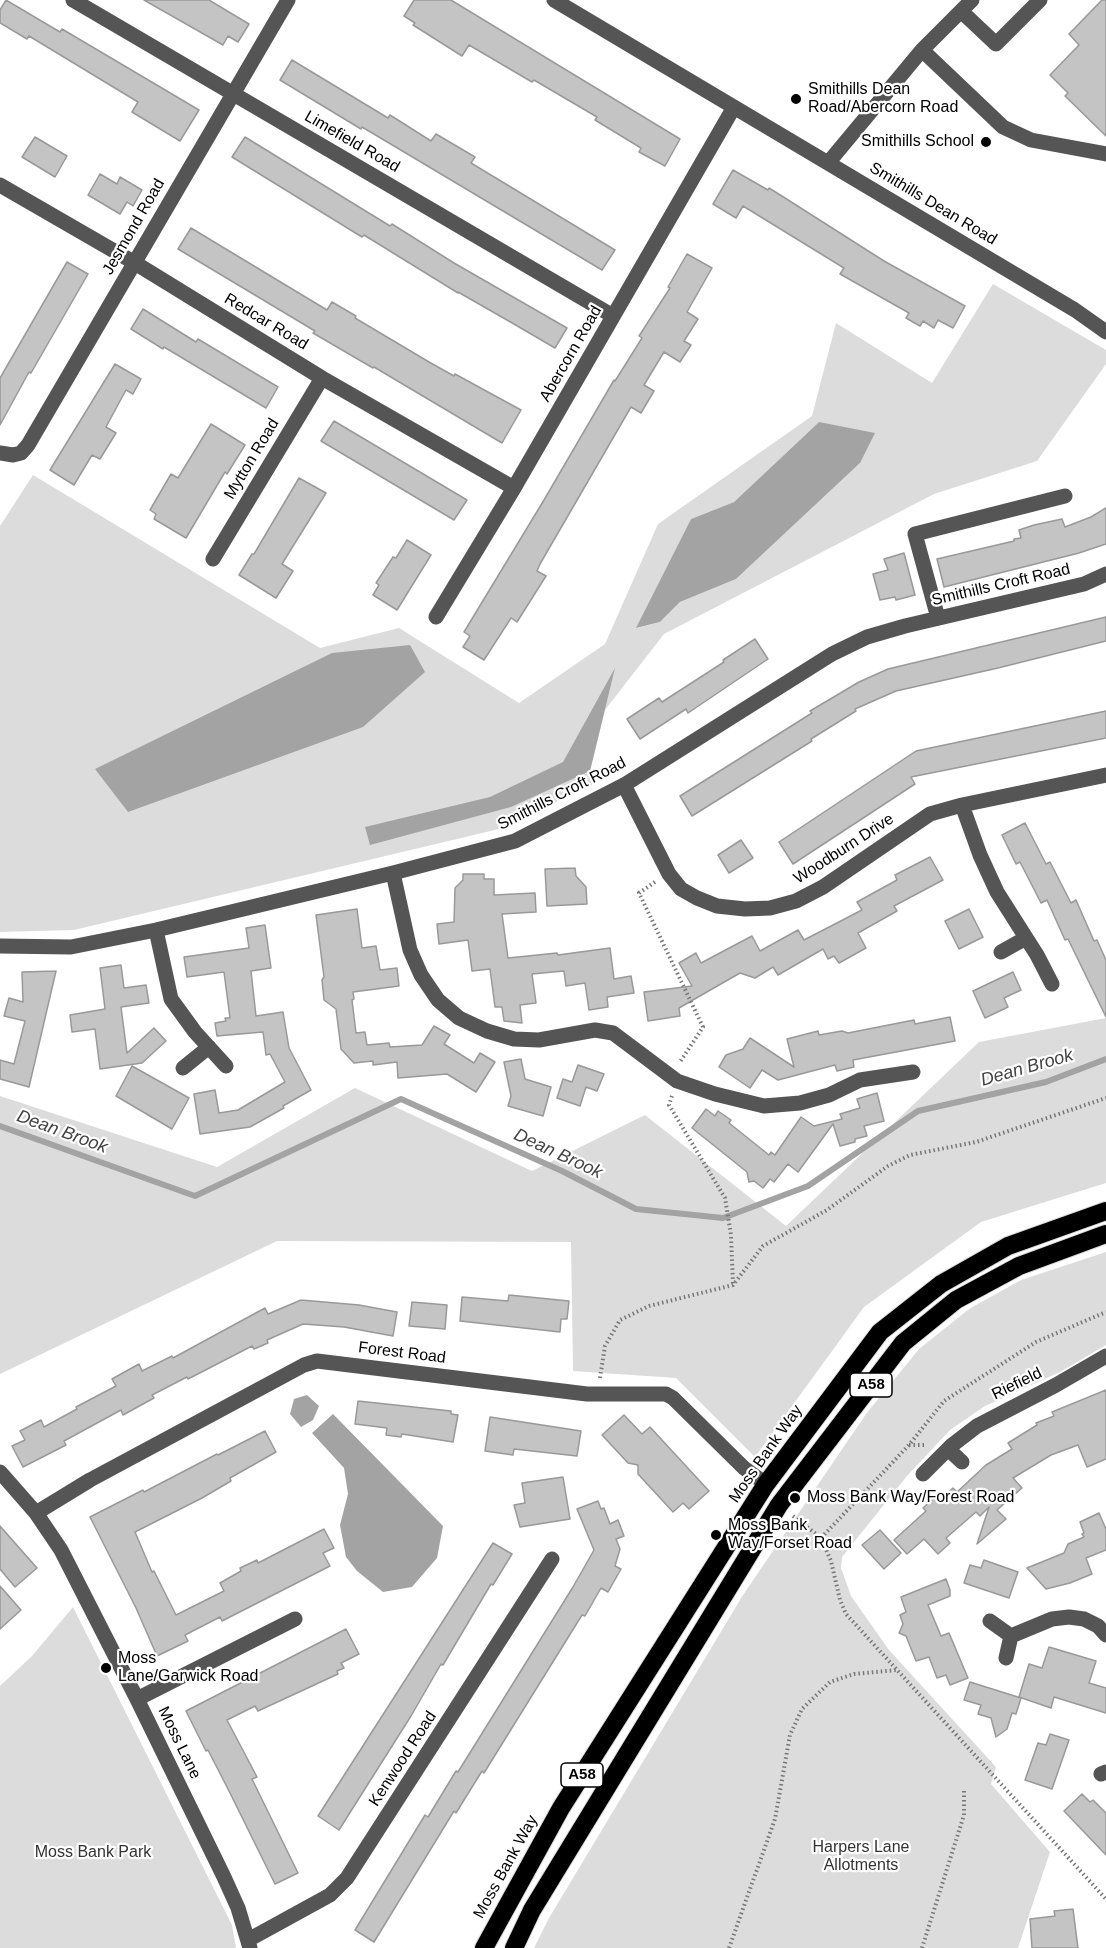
<!DOCTYPE html>
<style>
body{margin:0}
canvas{display:block;background:#fff}
</style>
<canvas width="1106" height="1948"></canvas>
<script>
const c = document.querySelector('canvas').getContext('2d');
c.lineJoin = 'round';
function fillPath(path, color) { c.fillStyle = color; c.fill(path, 'evenodd'); }
const shape = rows => new Path2D(rows.map(r => 'M' + r).join(''));
function strokePath(path, color, width, dash) { c.strokeStyle = color; c.lineWidth = width; c.lineCap = dash ? 'butt' : 'round'; c.setLineDash(dash || []); c.stroke(path); }
function drawText(font, color, halo, rows, align = 'center') {
  c.font = font + ' Arial,sans-serif'; c.lineWidth = 4.5; c.setLineDash([]); c.textBaseline = 'middle'; c.strokeStyle = halo; c.fillStyle = color; for (const [text, x, y, turn = 0] of rows) {
    c.save(); c.translate(x, y); c.rotate((+turn || 0) * Math.PI / 180); c.textAlign = isNaN(turn) ? turn : align; if (halo) c.strokeText(text, 0, 0); c.fillText(text, 0, 0); c.restore();
  }
}
fillPath(shape([
 [993,284,1106,350,1106,364,1037,461,934,494,664,634,605,710,590,771,592,785,499,829,74,930,0,932,0,526,33,475,320,648,399,628,519,703,605,644,658,524,812,416,836,323,932,383],
 [819,422,860,463,736,579,680,602,660,622,637,628,691,519,734,502],
 [1106,1018,1106,1183,981,1222,864,1307,755,1457,676,1378,573,1371,571,1242,277,1241,0,1374,0,1096,217,1167,355,1088,532,1171,645,1115,786,1226,979,1042],
 [1106,1252,1106,1345,1060,1372,985,1406,950,1430,907,1476,842,1557,841,1568,851,1596,889,1650,996,1767,991,1784,1050,1852,1018,1948,534,1948,549,1918,743,1595,866,1414,919,1349,969,1309,1021,1280],
 [73,1607,232,1925,236,1948,0,1948,0,1686,32,1656]
]), '#dcdcdc');
fillPath(shape([
 [819,422,875,433,860,463,736,579,680,602,660,622,636,628,691,519,734,502],
 [410,645,425,672,363,727,128,812,95,769,332,653],
 [615,668,590,771,511,807,370,845,365,827,490,797,563,762],
 [307,1395,319,1406,313,1420,301,1427,290,1414,294,1399],
 [333,1414,443,1526,437,1558,412,1587,383,1592,357,1571,346,1557,340,1525,348,1494,344,1468,312,1433]
]), '#a3a3a3');
strokePath(shape([
 [0,1126,195,1196,401,1099,562,1171,636,1209,723,1218,808,1186,918,1111,1046,1082,1106,1059]
]), '#a3a3a3', 6);
const building = shape([
 [6,0,60,32,62,29,199,110,180,141,132,112,138,102,29,36,27,39,0,23,0,10,6,0],
 [144,0,209,0,249,24,238,42,228,36,223,45,144,0],
 [414,0,451,0,680,139,665,166,639,152,641,148,595,120,597,117,534,80,532,82,469,45,462,56,413,25,415,23,404,16,414,0],
 [1102,0,1106,0,1106,136,1065,96,1068,93,1050,75,1079,45,1069,34,1102,0],
 [292,60,388,118,390,115,431,141,436,134,475,157,471,163,615,250,602,270,394,146,362,127,361,129,280,80,292,60],
 [35,137,67,156,55,177,22,157,35,137],
 [245,137,390,226,392,224,454,263,567,328,555,348,507,320,458,292,458,293,364,235,362,237,232,157,245,137],
 [733,170,768,190,769,188,785,198,884,261,965,306,953,328,938,320,934,328,923,321,920,326,906,318,909,313,840,274,844,268,743,206,736,218,713,204,733,170],
 [100,174,117,184,120,177,142,190,133,206,127,202,120,214,88,195,100,174],
 [191,228,327,310,332,302,356,316,355,318,429,362,454,376,455,374,521,410,502,443,374,367,373,368,313,333,315,331,178,249,191,228],
 [687,254,712,268,687,312,698,319,684,341,691,345,680,362,664,352,644,385,654,391,641,413,631,407,540,564,537,571,546,576,517,622,511,618,484,660,463,647,470,636,464,632,544,500,614,380,615,381,642,338,639,336,670,288,668,287,687,254],
 [67,262,88,274,31,373,29,372,0,425,0,378,67,262],
 [143,309,196,342,198,339,278,387,266,408,164,347,163,349,131,329,143,309],
 [115,364,141,379,133,394,126,390,106,427,116,433,100,459,92,455,74,485,50,470,115,364],
 [334,421,467,500,454,520,321,441,334,421],
 [211,424,245,445,227,474,225,472,186,538,154,519,156,514,150,510,171,474,178,478,211,424],
 [299,478,326,493,282,564,293,571,276,598,239,575,252,554,254,554,299,478],
 [1106,508,1106,544,1079,553,944,587,937,559,1014,541,1014,539,1021,538,1019,530,1034,525,1062,519,1065,527,1091,517,1106,508],
 [407,540,431,555,397,610,373,595,379,585,376,583,393,557,396,558,407,540],
 [904,553,915,595,896,600,895,597,880,600,873,574,888,570,884,559,904,553],
 [1106,617,1106,641,998,668,896,691,855,709,856,711,811,739,812,741,692,816,680,796,812,713,810,711,827,701,859,682,888,669,1106,617],
 [755,639,768,659,688,713,686,709,640,739,627,719,659,698,662,702,724,662,723,660,755,639],
 [1106,711,1106,738,911,777,915,784,793,864,779,842,916,751,1106,711],
 [1025,823,1046,864,1050,862,1071,903,1076,900,1094,941,1097,940,1106,960,1106,1017,1068,939,1065,940,1047,900,1041,903,1020,862,1016,864,1002,835,1025,823],
 [741,840,753,858,729,873,718,855,741,840],
 [930,857,943,880,894,906,897,911,858,933,866,948,839,963,834,956,828,959,823,949,778,975,773,967,755,978,740,973,679,1008,680,1016,648,1021,644,992,692,986,679,963,696,953,701,963,752,936,760,951,798,930,804,940,862,910,857,902,897,880,895,875,930,857],
 [575,868,576,876,586,887,587,904,547,906,545,869,575,868],
 [463,874,484,874,484,879,494,879,494,895,535,893,536,912,502,914,508,958,557,953,558,955,610,948,614,979,631,976,634,993,607,997,608,1007,589,1010,585,983,566,986,564,971,532,974,536,1003,520,1005,522,1023,504,1021,502,1007,495,1007,490,969,472,971,468,940,439,944,437,924,454,922,455,888,463,880,463,874],
 [357,909,362,948,376,946,380,970,397,968,399,986,353,992,354,999,352,1000,356,1033,365,1032,367,1045,389,1043,390,1047,422,1045,434,1026,450,1035,444,1044,474,1063,480,1053,495,1062,476,1092,447,1074,398,1078,397,1062,373,1065,373,1061,354,1063,341,1049,336,1009,324,1000,322,980,324,977,316,915,357,909],
 [969,909,983,937,959,949,945,921,969,909],
 [265,925,271,968,251,971,256,1016,283,1012,289,1048,311,1090,283,1106,284,1108,250,1127,200,1134,194,1094,215,1090,219,1113,238,1110,285,1082,270,1054,266,1055,263,1032,217,1036,215,1023,226,1021,225,1018,230,1018,224,972,187,977,184,957,249,948,246,928,265,925],
 [121,965,124,988,146,985,149,1003,121,1007,127,1053,154,1028,166,1041,142,1063,100,1069,95,1029,72,1032,70,1015,105,1009,100,968,121,965],
 [56,971,29,1087,0,1079,0,1060,14,1064,25,1021,4,1016,9,998,23,1002,22,972,56,971],
 [1013,972,1021,990,1004,998,1008,1007,985,1018,973,991,1013,972],
 [950,1017,955,1041,853,1060,854,1067,837,1071,835,1065,778,1080,762,1070,750,1088,719,1067,726,1055,743,1049,750,1038,794,1067,787,1039,818,1031,819,1035,842,1031,848,1033,914,1020,915,1024,950,1017],
 [521,1059,525,1079,551,1087,543,1116,508,1106,511,1096,504,1062,521,1059],
 [578,1065,604,1074,597,1091,586,1087,580,1106,557,1098,563,1079,572,1082,578,1065],
 [132,1066,189,1098,172,1129,116,1096,132,1066],
 [877,1093,884,1121,864,1126,867,1136,855,1139,855,1142,840,1146,833,1124,798,1172,788,1164,774,1182,770,1179,763,1188,754,1181,749,1182,747,1172,692,1128,706,1109,715,1116,718,1111,731,1120,729,1123,769,1155,771,1152,775,1155,801,1117,814,1126,842,1119,840,1114,860,1108,857,1099,877,1093],
 [509,1295,569,1301,567,1319,561,1319,560,1332,460,1321,462,1297,508,1301,509,1295],
 [301,1300,359,1305,397,1312,393,1336,344,1327,303,1324,267,1340,268,1343,254,1349,252,1346,188,1379,187,1377,152,1395,154,1398,123,1415,121,1410,64,1441,66,1445,23,1467,12,1446,25,1440,20,1431,41,1420,44,1427,77,1409,76,1407,116,1386,112,1379,139,1364,142,1371,172,1356,173,1358,265,1308,268,1314,301,1300],
 [412,1302,447,1305,445,1329,409,1326,412,1302],
 [1106,1390,1106,1459,1087,1467,1078,1445,1051,1455,1013,1478,1022,1488,997,1510,1006,1519,977,1544,989,1507,980,1516,976,1512,946,1538,950,1543,938,1554,924,1539,907,1554,894,1540,926,1511,923,1508,935,1497,939,1501,953,1488,957,1492,986,1465,1012,1449,1008,1443,1037,1425,1036,1423,1054,1416,1052,1412,1106,1390],
 [358,1401,451,1411,451,1414,458,1415,453,1442,402,1434,401,1437,386,1435,387,1428,355,1424,358,1401],
 [624,1415,642,1434,650,1427,709,1491,689,1509,683,1503,673,1512,638,1474,638,1465,628,1463,602,1435,624,1415],
 [490,1417,581,1431,577,1456,514,1449,513,1455,485,1451,490,1417],
 [265,1431,276,1452,230,1478,231,1481,202,1498,135,1532,152,1572,154,1571,176,1615,224,1591,220,1583,241,1571,240,1568,257,1560,258,1563,324,1529,334,1548,323,1553,330,1566,222,1621,220,1617,185,1635,188,1641,157,1656,136,1608,90,1517,143,1490,144,1492,217,1454,218,1455,265,1431],
 [563,1477,570,1519,520,1527,514,1505,525,1503,522,1483,563,1477],
 [598,1501,601,1509,604,1508,610,1524,618,1520,624,1536,616,1539,620,1549,615,1566,621,1569,608,1592,601,1588,585,1616,582,1615,484,1773,482,1771,456,1813,454,1811,374,1942,355,1930,425,1815,428,1817,456,1771,458,1772,573,1587,594,1550,577,1509,598,1501],
 [1099,1513,1106,1529,1106,1550,1086,1558,1092,1574,1070,1583,1046,1589,1027,1568,1064,1553,1068,1544,1084,1537,1082,1534,1084,1533,1080,1522,1099,1513],
 [0,1526,37,1568,15,1587,0,1569,0,1526],
 [880,1530,901,1553,884,1569,862,1545,880,1530],
 [493,1543,512,1554,493,1585,491,1584,443,1665,441,1664,411,1716,339,1830,318,1816,493,1543],
 [984,1560,1018,1572,1009,1598,964,1583,970,1565,981,1568,984,1560],
 [946,1579,950,1590,950,1596,928,1605,941,1636,949,1633,968,1678,950,1685,946,1675,937,1678,929,1657,916,1661,906,1636,899,1633,903,1624,900,1615,906,1612,901,1597,946,1579],
 [0,1586,21,1610,0,1629,0,1586],
 [346,1629,359,1654,341,1663,344,1668,337,1671,338,1674,258,1711,255,1706,227,1720,257,1777,252,1779,298,1873,275,1884,229,1791,208,1750,206,1751,186,1711,346,1629],
 [1049,1647,1096,1661,1089,1683,1106,1688,1106,1713,1054,1697,1051,1708,1019,1697,1029,1664,1042,1668,1049,1647],
 [970,1682,1021,1698,1016,1714,1012,1713,1007,1729,996,1737,991,1718,978,1714,981,1705,964,1700,970,1682],
 [1050,1734,1069,1740,1052,1789,1025,1780,1038,1743,1046,1745,1050,1734],
 [1082,1794,1090,1802,1093,1800,1106,1813,1106,1855,1064,1811,1082,1794],
 [1073,1909,1078,1948,1032,1948,1030,1919,1055,1916,1054,1911,1073,1909]
]);
fillPath(building, '#c4c4c4');
strokePath(building, '#999', 1.5);
const highway = shape([
 [484,1948,561,1808,766,1484,880,1332,941,1284,1008,1246,1106,1211],
 [514,1948,532,1910,779,1505,903,1343,956,1300,1019,1266,1106,1234]
]);
strokePath(highway, '#dbdbdb', 20);
strokePath(shape([
 [655,882,639,893,703,1027,680,1062],
 [672,1096,669,1105,725,1198,731,1235,733,1285],
 [600,1378,605,1346,620,1320,649,1306,733,1285,763,1246,827,1210,888,1166,910,1155,976,1142,1106,1098],
 [909,1445,926,1445],
 [793,1516,821,1538,909,1445,944,1401,1036,1342,1106,1312],
 [821,1538,831,1561,840,1600,846,1614,1106,1899],
 [729,1948,775,1819,790,1735,802,1709,830,1682,854,1674,897,1670],
 [922,1948,964,1815,964,1790]
]), '#777', 4, [1.5, 3]);
strokePath(shape([
 [73,0,613,316],
 [554,0,1075,310,1106,332],
 [961,11,996,44,1040,0],
 [922,50,1003,127,1031,140,1106,154],
 [828,163,922,50,972,0],
 [0,185,135,263,322,378,514,488],
 [0,453,13,455,21,453,28,445,288,0],
 [213,559,322,378],
 [436,617,514,488,734,107],
 [938,618,915,534,1065,496],
 [624,785,669,874,681,889,697,898,717,906,745,909,770,908,796,901,823,887,930,814,962,805,1106,775],
 [962,805,980,855,997,892,1037,955,1052,984],
 [393,873,410,950,421,975,438,1000,459,1018,487,1031,514,1039,539,1040,595,1030,613,1033,677,1081,715,1094,764,1106,800,1103,829,1095,860,1080,913,1072],
 [156,930,171,999,195,1032,226,1066],
 [0,946,71,947,156,930,393,873,515,841,624,785,832,654,867,637,905,626,1084,584,1106,574],
 [1001,952,1026,938],
 [183,1068,209,1047],
 [948,1449,962,1462],
 [0,1472,36,1513,61,1550,137,1699,224,1877,238,1908,250,1948],
 [923,1474,951,1446,977,1426,1056,1385,1106,1356],
 [36,1513,90,1480,304,1365,317,1361,587,1394,666,1394,673,1398,744,1468,766,1484],
 [990,1621,1011,1636,1006,1658],
 [1011,1636,1052,1619,1069,1617,1084,1619,1098,1626,1106,1635],
 [137,1699,295,1619],
 [1101,1774,1106,1772],
 [248,1940,330,1895,347,1878,552,1559]
]), '#555', 15);
strokePath(highway, '#000', 18);
for (const [x, y, r, color] of [
 [796,99,6,"#000"],
 [986,142,6,"#000"],
 [795,1498,6,"#000"],
 [716,1535,6,"#000"],
 [106,1668,6,"#000"]
]) { const dot = new Path2D(); dot.arc(x, y, r, 0, 2 * Math.PI); c.fillStyle = color; c.fill(dot); strokePath(dot, '#fff', 2); }
for (const [x, y, w] of [
 [871,1385,42],
 [582,1775,42]
]) { const box = new Path2D(); box.roundRect(x - w / 2, y - 12, w, 24, 4.5); c.fillStyle = '#fff'; c.fill(box); strokePath(box, '#000', 1.5); }
drawText('bold 15px', '#000', null, [
 ["A58",871,1385],
 ["A58",582,1775]
]);
drawText('16px', '#000', '#fff', [
 ["Smithills Dean",808,90],
 ["Road/Abercorn Road",808,108],
 ["Smithills School",974,142,"right"],
 ["Moss Bank Way/Forest Road",807,1498],
 ["Moss Bank",728,1526],
 ["Way/Forset Road",728,1544],
 ["Moss",118,1659],
 ["Lane/Garwick Road",118,1677]
], 'left');
drawText('16px', '#000', '#fff', [
 ["Limefield Road",352,142,30],
 ["Smithills Dean Road",933,204,31],
 ["Jesmond Road",134,227,-60],
 ["Redcar Road",266,322,31],
 ["Abercorn Road",571,354,-60],
 ["Mytton Road",252,459,-59],
 ["Smithills Croft Road",1001,585,-13],
 ["Smithills Croft Road",562,794,-27],
 ["Woodburn Drive",844,849,-33],
 ["Forest Road",402,1353,7],
 ["Riefield",1017,1384,-26],
 ["Moss Bank Way",766,1454,-55],
 ["Moss Lane",179,1743,64],
 ["Kenwood Road",403,1759,-57],
 ["Moss Bank Way",506,1867,-61]
]);
drawText('16px', '#333', '#fff', [
 ["Harpers Lane",861,1848],
 ["Allotments",861,1866],
 ["Moss Bank Park",93,1853]
]);
drawText('italic 18px', '#444', '#fff', [
 ["Dean Brook",1027,1068,-16],
 ["Dean Brook",62,1132,20],
 ["Dean Brook",558,1154,25]
]);
</script>
